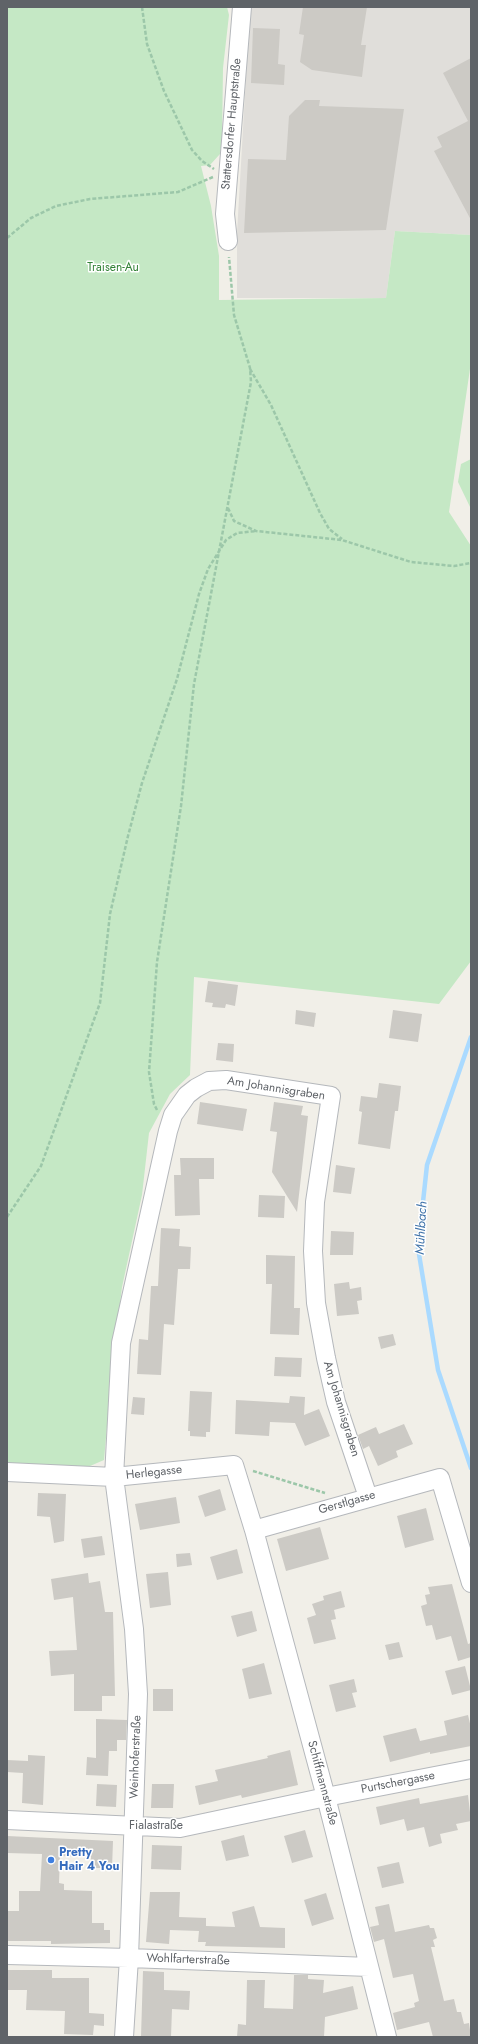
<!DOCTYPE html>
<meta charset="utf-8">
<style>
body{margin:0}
#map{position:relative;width:478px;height:2044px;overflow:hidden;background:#f1efe8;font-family:Jost,sans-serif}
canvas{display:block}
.frame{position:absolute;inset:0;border:8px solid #5f6368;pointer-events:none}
</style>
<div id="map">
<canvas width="478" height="2044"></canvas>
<div class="frame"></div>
</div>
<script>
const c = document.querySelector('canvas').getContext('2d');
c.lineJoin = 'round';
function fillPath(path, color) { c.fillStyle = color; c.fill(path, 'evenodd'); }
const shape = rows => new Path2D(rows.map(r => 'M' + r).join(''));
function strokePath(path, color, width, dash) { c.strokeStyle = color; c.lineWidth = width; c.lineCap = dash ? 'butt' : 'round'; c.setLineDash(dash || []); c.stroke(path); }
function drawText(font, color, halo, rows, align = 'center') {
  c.font = font + ' Jost,sans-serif'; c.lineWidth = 3; c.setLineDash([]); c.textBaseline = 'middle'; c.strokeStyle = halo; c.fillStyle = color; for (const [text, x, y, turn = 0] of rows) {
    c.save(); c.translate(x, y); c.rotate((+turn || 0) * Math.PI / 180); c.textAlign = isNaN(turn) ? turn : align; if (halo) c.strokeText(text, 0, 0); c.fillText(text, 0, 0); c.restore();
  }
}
fillPath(shape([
 [250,7,471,7,471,235,395,231,386,298,237,298,237,233]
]), '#e0deda');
fillPath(shape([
 [7,7,227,7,229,15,223,68,222,141,220,154,210,165,201,166,211,206,219,256,219,300,386,298,395,231,471,235,471,362,449,512,471,546,471,961,439,1004,194,977,190,1075,170,1094,149,1133,142,1195,122,1287,112,1370,104,1460,83,1469,7,1467],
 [471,459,471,509,458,482,461,464]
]), '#c5e8c5');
strokePath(shape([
 [471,1037,427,1165,418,1248,438,1370,471,1468]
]), '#aadaff', 4.5);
fillPath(shape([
 [303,7,367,7,361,45,366,45,362,77,312,70,300,62,304,35,299,34],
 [253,28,280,29,278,64,285,65,284,85,251,83],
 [471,58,471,220,434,151,442,147,437,137,468,121,443,73],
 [305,100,320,100,319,106,404,109,386,230,244,233,248,159,286,160,289,116],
 [208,981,238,985,235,1006,226,1004,225,1008,212,1007,213,1003,205,1002],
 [296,1010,316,1013,314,1027,295,1024],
 [393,1010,422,1014,418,1042,389,1038],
 [218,1043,234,1044,233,1062,216,1060],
 [379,1083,401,1086,398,1111,395,1111,390,1149,358,1144,362,1112,359,1111,361,1096,377,1098],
 [200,1102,247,1109,243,1131,197,1124],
 [274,1102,303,1106,301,1115,308,1116,297,1212,272,1172,277,1132,270,1131],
 [180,1158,214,1158,214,1179,199,1179,200,1215,175,1216,174,1175,181,1175],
 [336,1165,355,1168,351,1194,333,1192],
 [259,1195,285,1196,284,1218,258,1217],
 [161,1228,180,1229,179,1246,191,1247,190,1269,178,1269,174,1325,164,1324,161,1375,137,1374,139,1339,148,1340,151,1286,158,1286],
 [331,1231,354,1232,353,1255,330,1255],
 [266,1255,295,1256,294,1308,300,1308,299,1335,270,1334,272,1284,266,1284],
 [349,1282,350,1289,361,1287,362,1300,357,1301,359,1314,337,1316,334,1284],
 [393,1334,396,1345,381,1349,378,1337],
 [275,1357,302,1358,301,1377,274,1376],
 [190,1391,212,1392,210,1432,206,1432,206,1437,190,1436,190,1431,188,1431],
 [290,1396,305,1397,304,1415,319,1409,330,1436,305,1446,295,1423,270,1422,269,1436,235,1434,236,1400,289,1403],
 [133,1397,145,1398,144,1415,131,1414],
 [404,1424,413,1444,396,1451,398,1457,378,1466,369,1446,363,1449,358,1435,376,1427,379,1434],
 [220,1489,226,1510,205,1517,198,1496],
 [38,1493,66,1494,64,1541,54,1543,50,1517,37,1516],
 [176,1497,180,1523,140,1530,135,1504],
 [426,1508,434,1540,405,1548,397,1516],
 [320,1527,329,1559,286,1571,277,1539],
 [102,1536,105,1555,84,1558,81,1539],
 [237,1549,243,1573,217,1580,210,1557],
 [190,1553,192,1565,177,1567,176,1554],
 [168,1572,171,1605,150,1608,146,1574],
 [88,1573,89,1583,100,1581,105,1612,113,1612,115,1696,102,1696,102,1711,74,1711,74,1674,51,1676,49,1651,77,1650,73,1597,54,1600,51,1579],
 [452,1584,468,1644,471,1643,471,1657,458,1661,451,1636,436,1640,432,1625,426,1626,421,1606,427,1604,425,1595,430,1594,428,1587],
 [341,1591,345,1607,334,1610,336,1619,331,1620,336,1639,314,1644,307,1618,316,1615,312,1604,324,1600,323,1596],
 [252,1611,257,1631,237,1637,231,1616],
 [399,1642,403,1657,389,1660,385,1645],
 [264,1663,272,1694,249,1699,242,1669],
 [465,1666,471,1690,452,1695,445,1671],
 [354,1679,357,1692,352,1693,356,1707,336,1712,329,1685],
 [153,1689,173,1689,173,1711,153,1711],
 [468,1715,471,1728,471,1746,430,1754,430,1752,390,1762,383,1736,416,1728,420,1741,447,1735,444,1721],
 [96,1719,127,1720,126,1740,117,1740,117,1751,109,1751,108,1776,86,1775,87,1757,96,1758],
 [290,1750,298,1785,242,1798,241,1795,199,1805,195,1786,218,1781,215,1770,268,1758,267,1756],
 [28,1755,45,1756,43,1805,22,1803,23,1773,7,1772,7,1760,28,1761],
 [97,1784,117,1785,116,1807,96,1806],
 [152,1784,174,1784,173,1808,151,1808],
 [468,1795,471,1821,456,1824,458,1830,440,1834,442,1843,429,1847,424,1827,407,1831,404,1819,380,1825,376,1807,419,1798,420,1804],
 [305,1830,313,1857,292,1863,284,1836],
 [244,1835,249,1856,226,1861,221,1841],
 [7,1836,113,1841,112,1868,91,1868,91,1857,60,1856,59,1883,64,1884,64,1890,92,1891,92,1923,104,1923,104,1930,110,1930,110,1943,51,1944,51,1941,7,1941,7,1911,19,1911,19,1891,40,1891,42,1854,7,1853],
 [152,1845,182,1846,181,1870,151,1869],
 [399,1862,404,1883,382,1888,377,1867],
 [150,1892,180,1892,179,1917,206,1918,206,1926,235,1927,232,1912,254,1906,260,1927,285,1928,285,1948,205,1946,206,1942,198,1942,199,1931,170,1930,169,1944,146,1942],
 [326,1893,334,1919,312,1926,304,1900],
 [389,1904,395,1932,429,1925,430,1928,434,1928,437,1938,433,1940,435,1947,431,1947,444,2001,454,1999,457,2012,461,2012,464,2024,469,2023,471,2037,433,2037,429,2022,397,2030,393,2013,415,2007,414,2003,419,2001,413,1974,393,1978,384,1939,374,1942,370,1927,379,1925,375,1907],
 [7,1970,52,1970,52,1978,89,1978,89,2013,104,2014,104,2026,94,2025,93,2035,64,2034,65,2011,26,2010,27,1990,7,1990],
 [143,1971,164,1972,164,1990,190,1991,189,2010,172,2009,171,2037,141,2037],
 [294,1975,308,1975,308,1979,324,1980,323,1993,353,1986,358,2009,325,2017,324,2037,237,2037,238,2024,246,2025,247,1980,265,1980,264,2008,293,2009]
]), '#cccac5');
const street = shape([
 [228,241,225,214,242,7],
 [7,1472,114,1477,234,1465,254,1530,326,1797,387,2037],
 [254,1530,440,1478,471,1583],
 [7,1820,180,1828,326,1797,471,1769],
 [7,1955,129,1958,369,1967],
 [124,2037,129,1958,138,1694,134,1629,114,1477,121,1343,168,1131,173,1115,187,1095,196,1088,209,1081,226,1080,331,1096,315,1202,313,1251,316,1303,326,1358,336,1402,368,1497]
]);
strokePath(street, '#b5b8bc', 20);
strokePath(shape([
 [142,7,147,44,164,91,192,150,202,161,214,169],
 [7,238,31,218,56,206,90,199,178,192,213,177],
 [250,369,271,405,320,513,329,529,342,539],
 [228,508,234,521,256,531,342,540,411,562,454,566,471,563],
 [157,1110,154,1104,149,1072,157,962,181,806,194,684,251,382,250,368,234,315,229,257],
 [7,1217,41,1166,100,1003,110,914,128,836,142,783,177,679,199,594,208,569,226,540,237,533,256,531],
 [253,1471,325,1493]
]), '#9cc7a9', 2.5, [4, 2]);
strokePath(street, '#fff', 18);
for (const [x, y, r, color] of [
 [51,1860,4,"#3f7fe0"]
]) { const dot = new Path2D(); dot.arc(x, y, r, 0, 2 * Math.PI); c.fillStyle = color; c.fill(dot); strokePath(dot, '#fff', 1.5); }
drawText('12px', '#5f6368', '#fff', [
 ["Stattersdorfer Hauptstraße",232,124,-85],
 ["Am Johannisgraben",276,1089,9],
 ["Am Johannisgraben",341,1409,73],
 ["Herlegasse",154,1473,-6],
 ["Gerstlgasse",347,1503,-16],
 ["Weinhoferstraße",136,1757,-88],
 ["Schiffmannstraße",322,1783,75],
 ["Purtschergasse",398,1783,-11],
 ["Fialastraße",156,1826],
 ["Wohlfarterstraße",188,1960,2]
]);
drawText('12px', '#348238', '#fff', [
 ["Traisen-Au",113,268]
]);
drawText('bold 12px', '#366cbe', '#fff', [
 ["Pretty",59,1853],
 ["Hair 4 You",59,1867]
], 'left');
drawText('italic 13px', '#4174aa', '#fff', [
 ["Mühlbach",422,1228,-87]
]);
</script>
